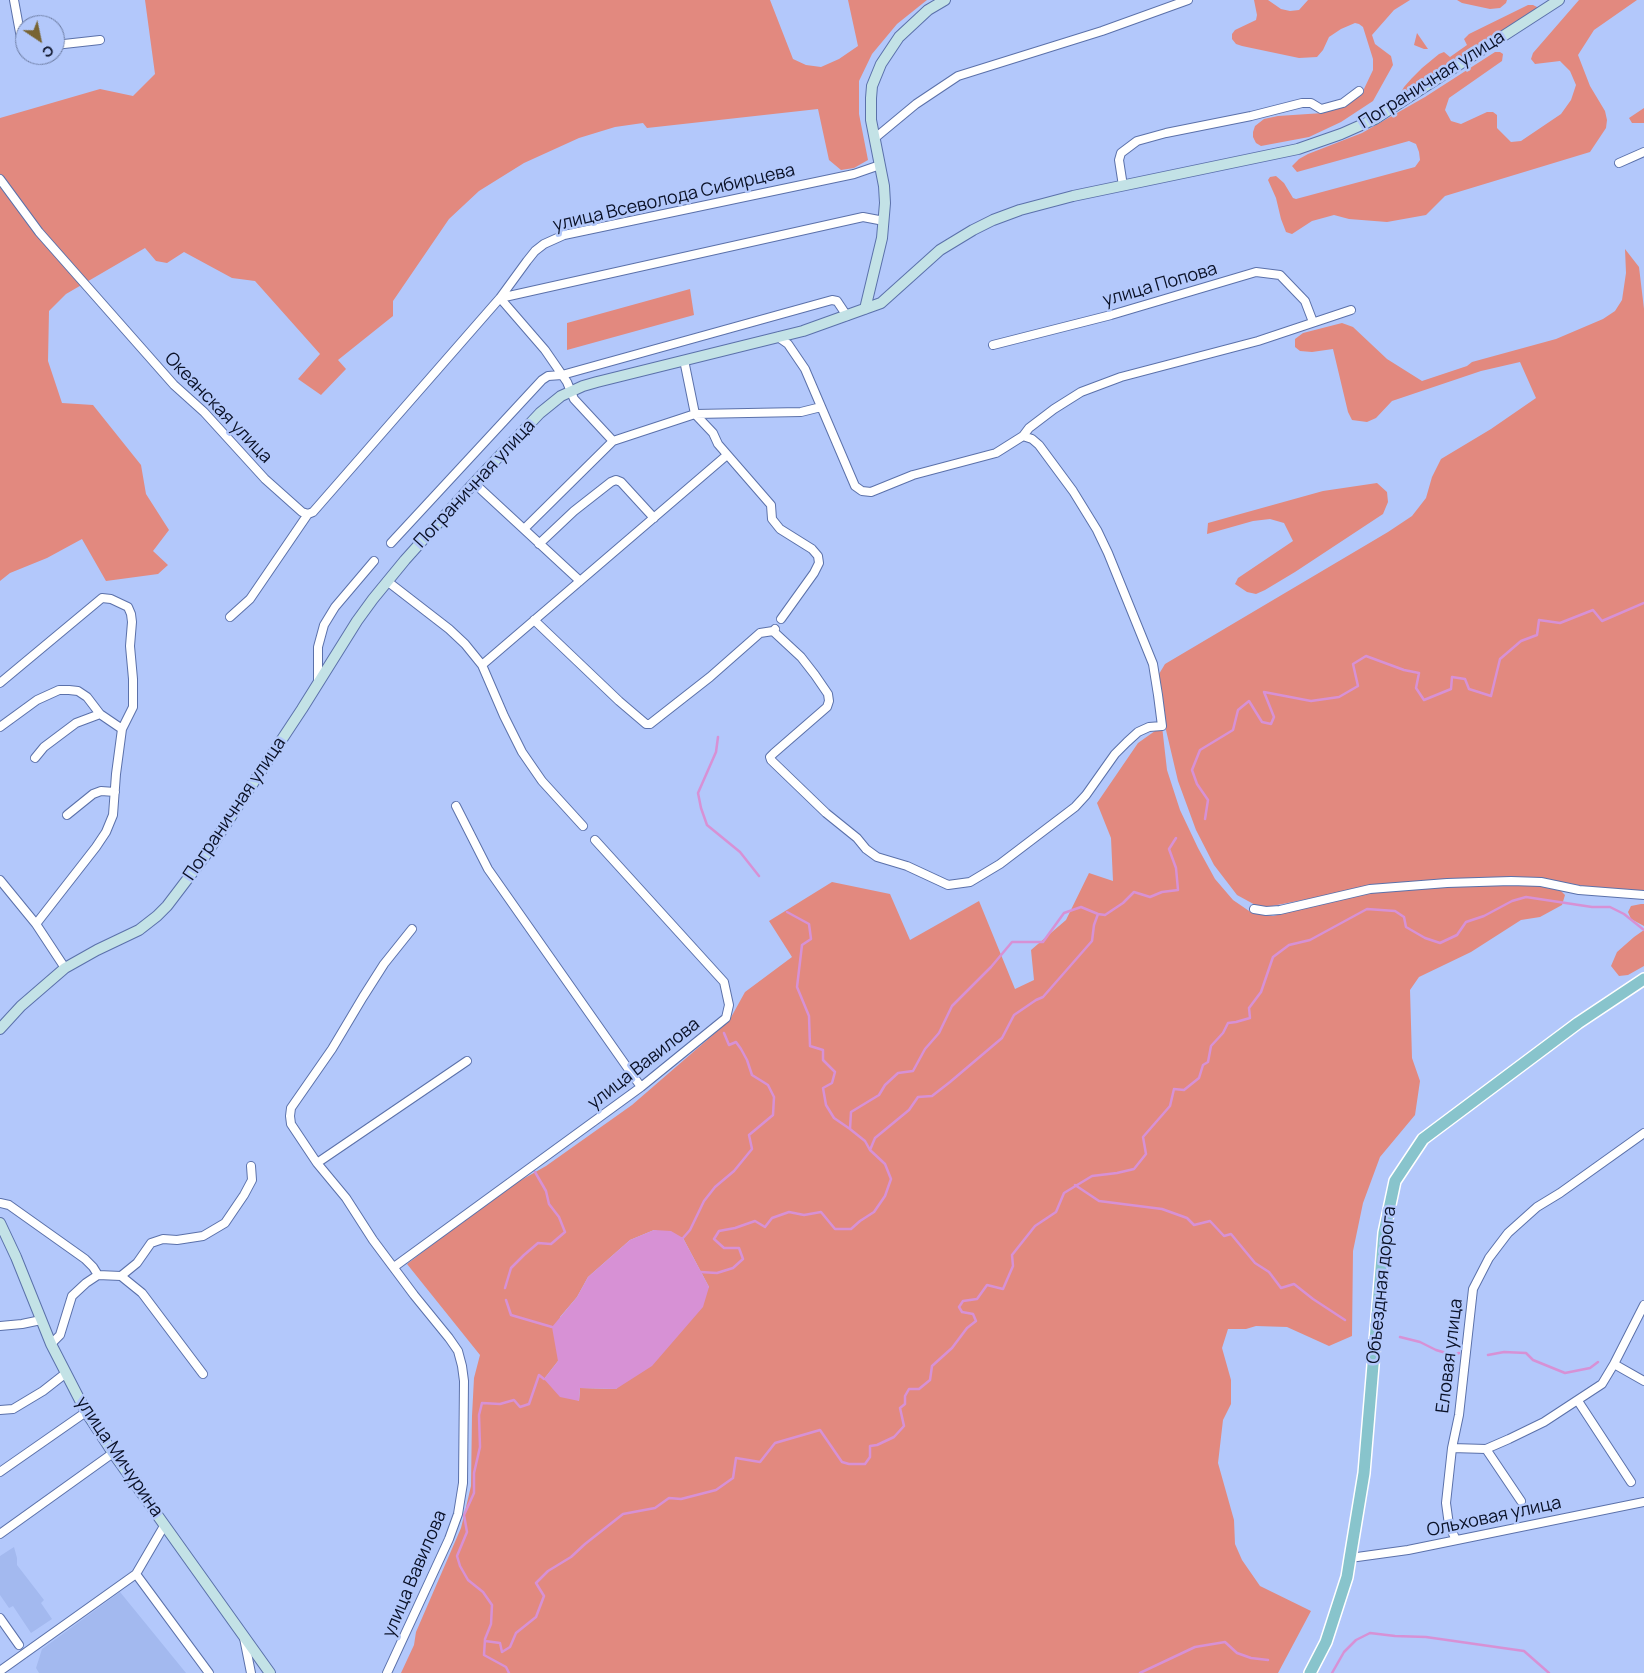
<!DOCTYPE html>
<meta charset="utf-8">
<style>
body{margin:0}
#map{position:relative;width:1644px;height:1673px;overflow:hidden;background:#b3c8fb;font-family:Manrope,sans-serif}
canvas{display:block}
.north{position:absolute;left:15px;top:15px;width:50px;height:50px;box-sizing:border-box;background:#b3c8fb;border:1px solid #6f7fa6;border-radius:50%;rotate:146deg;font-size:14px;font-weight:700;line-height:20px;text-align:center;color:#0a1127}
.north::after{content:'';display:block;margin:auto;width:18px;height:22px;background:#786433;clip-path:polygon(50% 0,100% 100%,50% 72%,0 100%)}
</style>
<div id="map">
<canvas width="1644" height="1673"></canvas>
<div class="north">С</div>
</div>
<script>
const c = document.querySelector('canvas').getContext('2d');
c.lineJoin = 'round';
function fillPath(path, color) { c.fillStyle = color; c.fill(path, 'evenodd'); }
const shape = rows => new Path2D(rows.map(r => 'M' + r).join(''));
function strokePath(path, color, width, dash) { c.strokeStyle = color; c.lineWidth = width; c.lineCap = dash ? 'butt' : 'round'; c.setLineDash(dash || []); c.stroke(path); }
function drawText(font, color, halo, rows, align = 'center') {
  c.font = font + ' Manrope,sans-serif'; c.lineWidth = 5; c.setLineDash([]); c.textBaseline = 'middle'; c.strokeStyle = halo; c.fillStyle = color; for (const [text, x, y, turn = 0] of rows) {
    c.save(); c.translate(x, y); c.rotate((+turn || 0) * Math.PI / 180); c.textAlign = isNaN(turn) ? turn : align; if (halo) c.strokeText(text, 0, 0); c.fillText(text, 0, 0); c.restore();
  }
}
fillPath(shape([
 [14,1547,17,1558,17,1565,44,1600,41,1603,52,1619,31,1633,13,1606,9,1608,0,1595,0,1556],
 [120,1592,186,1673,39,1673,36,1668,42,1649]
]), '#a3b9ef');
fillPath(shape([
 [145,0,770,0,793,59,806,65,821,67,839,59,858,46,848,0,927,0,897,24,872,54,859,81,859,114,868,160,854,168,841,170,829,160,818,109,647,128,643,123,615,127,579,138,524,163,479,191,449,219,393,301,393,316,338,360,346,369,321,395,298,379,320,354,255,281,232,278,184,252,167,263,156,261,145,248,66,294,49,311,48,361,62,403,93,405,141,465,146,494,169,530,153,551,168,565,158,574,106,581,82,539,47,558,10,573,0,581,0,118,100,89,133,96,155,74],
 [1254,0,1268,0,1281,9,1290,11,1299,10,1308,0,1410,0,1394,10,1372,35,1375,44,1391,56,1393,65,1373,101,1341,122,1309,137,1261,146,1256,143,1253,137,1253,132,1255,126,1264,119,1278,116,1323,113,1344,106,1355,99,1363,91,1373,70,1373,59,1363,27,1359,24,1355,23,1341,29,1329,37,1323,50,1317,57,1299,58,1242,46,1236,44,1232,39,1232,34,1235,30,1256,20,1257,15],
 [1457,0,1507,0,1506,3,1500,8,1490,9,1462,3],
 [1579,0,1637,0,1594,30,1578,55,1590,86,1605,111,1607,120,1606,128,1590,152,1445,196,1426,215,1387,222,1349,219,1334,215,1312,221,1292,234,1286,232,1281,219,1276,198,1268,180,1270,177,1276,176,1284,183,1293,198,1296,199,1415,167,1420,160,1419,152,1416,144,1409,141,1297,172,1292,166,1299,159,1308,154,1362,133,1425,97,1495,52,1500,52,1503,54,1502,61,1449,98,1445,110,1451,121,1461,124,1487,112,1493,112,1497,115,1497,128,1511,142,1521,141,1561,114,1571,100,1576,85,1570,71,1560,61,1535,64,1531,59,1533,53],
 [1528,5,1533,5,1539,8,1395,103,1404,87,1412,78,1422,68,1439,54,1444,52,1450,57,1467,45,1464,39,1469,34],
 [1417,33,1428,49,1424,49,1414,45],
 [1644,108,1644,123,1632,123,1629,118],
 [1625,249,1639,267,1644,309,1644,891,1599,889,1541,878,1489,879,1408,882,1379,885,1272,906,1259,907,1237,895,1214,865,1196,830,1178,781,1166,730,1159,674,1165,664,1388,532,1412,516,1426,498,1432,477,1441,459,1491,429,1536,398,1520,362,1481,371,1392,401,1376,418,1367,422,1352,420,1348,412,1333,349,1312,352,1300,351,1295,347,1295,339,1303,333,1342,323,1353,327,1387,359,1422,381,1467,366,1472,362,1556,339,1603,319,1615,311,1622,300,1626,273],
 [690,289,694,315,567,350,567,323],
 [1377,483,1387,492,1388,502,1383,514,1295,572,1265,590,1256,594,1247,592,1235,584,1238,578,1293,541,1284,523,1270,519,1253,521,1207,534,1208,523,1323,491],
 [1162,726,1167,770,1180,810,1198,848,1215,879,1233,900,1252,913,1273,916,1366,893,1438,887,1505,884,1534,885,1561,891,1565,895,1562,905,1540,917,1521,920,1471,952,1419,977,1410,990,1412,1058,1420,1081,1415,1115,1380,1157,1363,1203,1353,1251,1352,1336,1329,1346,1287,1327,1256,1326,1246,1329,1228,1329,1222,1348,1231,1380,1231,1404,1223,1420,1218,1463,1234,1520,1235,1544,1242,1560,1260,1586,1311,1611,1278,1673,401,1673,414,1645,416,1632,461,1528,471,1486,472,1416,474,1378,480,1355,407,1264,458,1225,516,1183,546,1166,632,1105,729,1021,745,992,792,957,769,921,832,882,890,894,910,940,979,901,1015,989,1034,980,1031,950,1066,920,1089,873,1113,881,1111,838,1097,803,1138,743],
 [654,1230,683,1238,709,1287,616,1389,580,1388,579,1401,544,1379,558,1361,560,1317,577,1297,588,1277,630,1240],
 [1641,904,1644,904,1644,926,1631,919,1628,912,1631,906],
 [1644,930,1644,966,1628,975,1619,976,1611,966,1617,952,1634,937]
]), '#e2897f');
fillPath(shape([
 [654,1230,671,1231,683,1238,709,1287,703,1307,652,1366,616,1389,580,1388,579,1401,560,1397,544,1379,558,1361,552,1327,577,1297,588,1277,630,1240]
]), '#d791d5');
strokePath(shape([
 [718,737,716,752,698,793,701,808,707,825,740,852,759,876],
 [1205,819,1208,800,1197,784,1192,770,1200,750,1233,730,1238,710,1249,701,1262,722,1271,724,1274,717,1264,692,1311,701,1339,697,1358,686,1353,664,1366,656,1404,670,1419,673,1416,688,1424,700,1451,689,1452,677,1465,679,1469,689,1491,696,1500,659,1521,641,1537,635,1539,620,1560,623,1593,610,1602,621,1644,603],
 [850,1129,851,1112,879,1095,885,1085,898,1073,913,1071,925,1049,939,1033,952,1006,991,967,1012,942,1043,942,1064,913,1081,907,1098,914,1105,915,1123,903,1134,892,1150,897,1162,892,1178,890,1176,868,1169,849,1176,838],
 [870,1150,875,1138,909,1110,918,1097,932,1096,950,1082,1002,1038,1014,1015,1036,1000,1043,997,1092,941,1094,925,1098,914],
 [1075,1185,1099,1201,1162,1209,1187,1218,1194,1225,1210,1221,1224,1236,1231,1234,1255,1263,1269,1272,1281,1288,1294,1284,1313,1299,1345,1320],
 [683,1238,690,1230,704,1201,715,1187,734,1171,752,1149,749,1135,773,1115,774,1097,768,1085,752,1075,747,1060,741,1049,736,1042,729,1045,724,1033],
 [700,1272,717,1273,733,1268,743,1259,739,1248,724,1248,714,1239,719,1231,735,1228,755,1221,765,1227,772,1218,789,1212,804,1215,821,1212,835,1229,851,1229,860,1221,874,1212,885,1196,891,1179,885,1164,870,1150,865,1141,850,1129,834,1118,826,1105,823,1088,832,1083,835,1072,823,1060,823,1050,810,1046,809,1016,797,987,802,945,811,939,809,924,787,912],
 [505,1288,511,1268,524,1255,538,1243,551,1244,565,1232,559,1217,549,1204,546,1191,535,1172],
 [506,1300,511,1315,552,1327],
 [1400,1337,1420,1342,1436,1350,1453,1355,1459,1353],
 [1488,1355,1504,1352,1526,1353,1533,1360,1565,1373,1590,1368,1598,1362],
 [485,1641,500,1643,502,1652,510,1647,516,1633,536,1617,544,1596,536,1583,548,1571,571,1557,585,1544,623,1514,655,1508,669,1498,681,1499,716,1490,733,1478,736,1458,760,1462,775,1443,820,1430,842,1462,849,1464,865,1464,870,1457,870,1446,877,1445,894,1437,904,1426,900,1408,905,1404,905,1396,909,1389,919,1389,930,1380,932,1366,952,1348,967,1328,976,1321,973,1314,962,1312,959,1307,963,1301,977,1299,987,1285,1003,1289,1013,1266,1012,1255,1035,1226,1056,1212,1064,1193,1092,1176,1117,1173,1134,1169,1146,1154,1143,1137,1170,1106,1174,1089,1184,1090,1199,1078,1203,1065,1208,1062,1211,1046,1223,1033,1228,1023,1236,1022,1250,1018,1249,1008,1261,992,1273,957,1289,945,1310,940,1367,909,1395,911,1404,917,1406,927,1425,938,1440,943,1457,935,1466,922,1484,916,1512,901,1526,897,1592,907,1610,907,1624,914,1644,930],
 [509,1673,506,1667,484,1655,485,1639,491,1624,492,1605,483,1592,468,1580,460,1566,457,1556,467,1532,464,1515,474,1493,474,1473,480,1447,479,1415,482,1403,500,1404,514,1400,520,1407,529,1404,539,1375,544,1379],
 [1140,1673,1195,1647,1225,1642,1237,1653,1251,1658,1268,1660],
 [1332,1673,1344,1652,1356,1640,1370,1633,1395,1636,1426,1637,1524,1651,1549,1673]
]), '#d791d5', 2.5);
const street = shape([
 [14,0,21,38,25,43],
 [55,45,100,40],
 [875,138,916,104,958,76,1102,31,1188,0],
 [1619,163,1644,152],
 [0,179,39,232,174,385,204,412,265,479,302,512,308,514,313,512,500,298,527,261,535,251,544,244,564,235,854,174,880,165],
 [1123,186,1119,160,1121,153,1137,141,1166,133,1251,116,1302,103,1311,103,1321,109,1343,103,1359,91],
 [778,337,788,344,805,369,855,486,862,491,871,492,913,475,996,453,1023,436,1029,428,1054,409,1081,392,1121,377,1258,341,1351,310],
 [993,345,1111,315,1256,272,1280,275,1305,301,1313,322],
 [684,360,695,414,713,433,718,444,771,505,772,519,780,529,812,549,818,556,819,563,814,573,781,619],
 [613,441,574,399,567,382,545,350,500,298,863,217,884,221],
 [474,483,580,581],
 [524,529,613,441,695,414,801,412,821,407],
 [391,543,542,380,548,376,562,375,832,300,837,301,847,316],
 [539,544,574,511,611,482,616,480,621,482,654,518],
 [387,581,449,629,465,644,482,665,504,716,522,752,542,781,583,826],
 [230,617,250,599,308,514],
 [534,620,619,701,646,724,650,724,710,677,760,633,773,631,775,629],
 [773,631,801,657,815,675,828,694,829,701,827,707,774,753,770,757,771,760,826,813,857,838,866,849,877,857,907,866,948,885,970,882,1000,864,1075,807,1086,795,1115,754,1127,742,1138,732,1149,727,1162,726,1158,695,1153,664,1108,553,1097,530,1073,491,1039,445,1032,439,1023,436],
 [482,665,727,455],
 [318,682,318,647,324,625,335,607,374,561],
 [0,683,102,598,111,599,128,607,131,614,132,622,130,646,133,679,133,707,122,729,116,774,113,815,106,832,96,847,36,924],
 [0,727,37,700,59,690,69,690,78,691,87,697,100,714,122,729],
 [35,758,44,747,76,723,100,714],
 [456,806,488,869,641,1087],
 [67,815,93,794,101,791,115,792],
 [0,880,36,924,65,968],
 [1254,909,1266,911,1280,910,1370,889,1447,883,1511,881,1541,882,1579,890,1644,895],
 [317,1163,467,1061],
 [0,1203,9,1205,85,1259,93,1267,98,1275],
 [394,1267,641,1087,726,1018,729,1005,724,982,595,840],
 [121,1276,137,1263,151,1243,163,1239,177,1240,203,1236,225,1223,244,1195,252,1180,251,1166],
 [0,1326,22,1324,41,1320],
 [51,1344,60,1335,72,1296,86,1283,98,1275,121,1276,142,1293,203,1374],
 [1614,1364,1644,1381],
 [1578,1401,1631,1482],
 [0,1410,13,1409,43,1391,66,1373],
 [1452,1448,1486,1449,1509,1439,1544,1422,1602,1384,1614,1364,1644,1305],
 [1486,1449,1521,1501],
 [0,1472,86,1412],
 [0,1534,113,1453],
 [1456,1540,1449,1525,1446,1503,1452,1448,1459,1415,1473,1289,1489,1258,1508,1233,1537,1207,1560,1193,1644,1133],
 [1350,1558,1408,1550,1644,1502],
 [136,1574,209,1673],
 [0,1618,19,1645],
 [244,1638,251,1673],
 [0,1671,136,1574,164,1526],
 [387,1673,449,1539,458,1514,463,1483,464,1381,462,1366,458,1351,449,1338,414,1295,373,1240,346,1198,317,1163,291,1124,290,1116,291,1108,332,1049,363,997,384,964,412,929]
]);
const secondary = shape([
 [865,309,882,238,885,203,884,186,871,120,871,98,872,86,881,64,899,37,928,10,945,0],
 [0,1029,21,1006,65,968,97,950,139,930,157,916,167,906,205,856,302,709,357,621,373,599,405,560,474,483,540,413,561,396,583,386,597,382,803,331,881,303,940,250,973,230,993,220,1020,210,1073,196,1298,149,1341,134,1375,119,1395,106,1559,0],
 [0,1223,16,1257,51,1344,86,1412,113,1453,270,1673]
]);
const primary = shape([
 [1310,1673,1326,1642,1347,1577,1350,1558,1364,1473,1384,1233,1395,1181,1423,1139,1578,1023,1644,979]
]);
strokePath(street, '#5b71aa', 10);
strokePath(secondary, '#5b71aa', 12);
strokePath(primary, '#fff', 14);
strokePath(street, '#fff', 8);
strokePath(secondary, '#c3e2e6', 10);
strokePath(primary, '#88c4cc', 11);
drawText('18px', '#0a1127', '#b3c8fb', [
 ["Пограничная улица",1432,80,-32],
 ["улица Всеволода Сибирцева",674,198,-13],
 ["улица Попова",1160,285,-16],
 ["Океанская улица",218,408,46],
 ["Пограничная улица",475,484,-47],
 ["Пограничная улица",235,809,-56],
 ["улица Вавилова",644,1064,-38],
 ["Объездная дорога",1382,1285,-84],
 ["Еловая улица",1450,1356,-83],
 ["улица Мичурина",119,1457,56],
 ["Ольховая улица",1494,1517,-12],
 ["улица Вавилова",415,1574,-67]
]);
</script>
